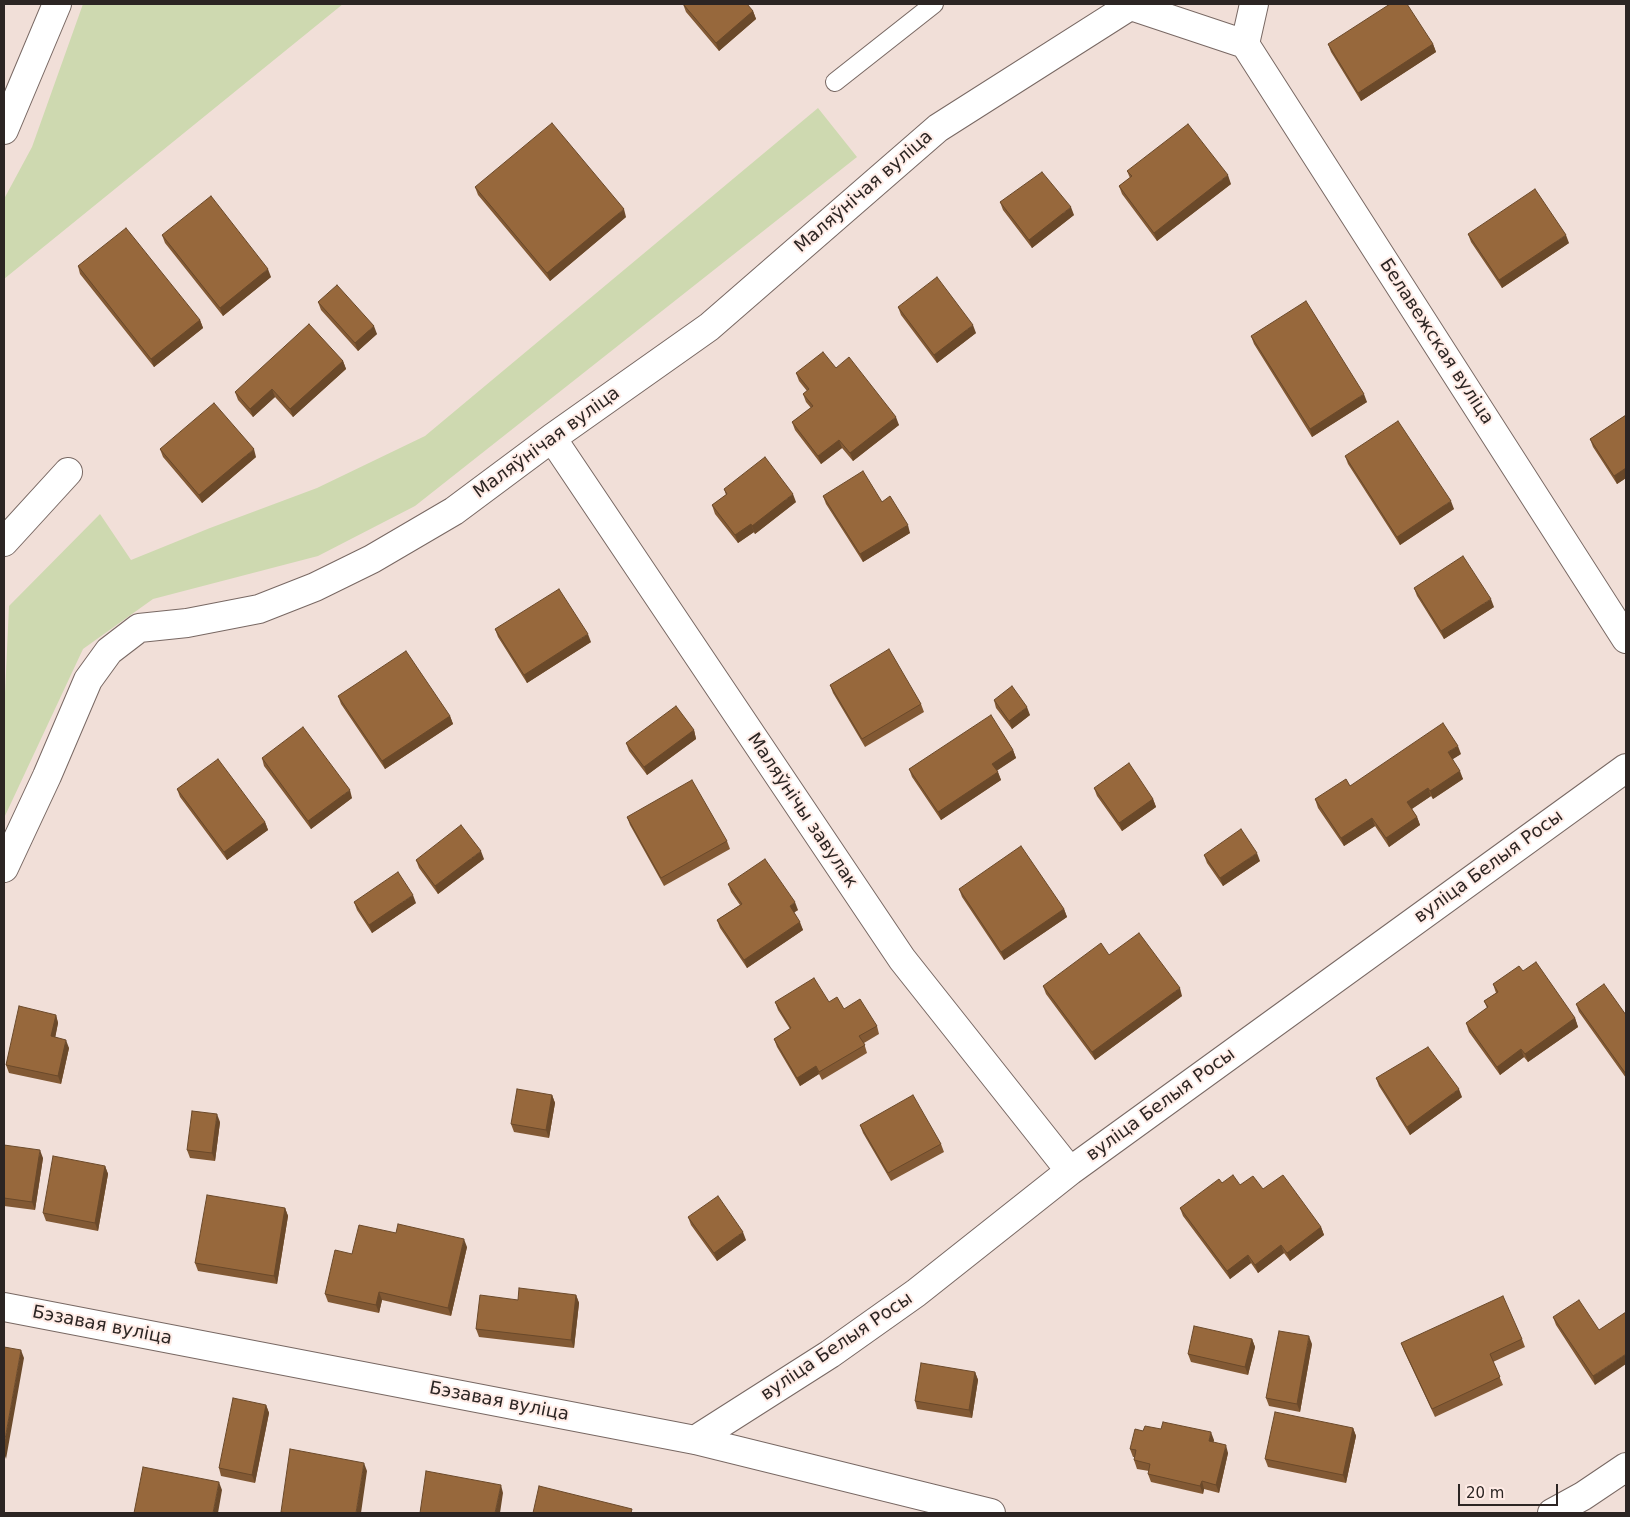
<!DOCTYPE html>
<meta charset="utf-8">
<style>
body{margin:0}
#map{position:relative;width:1630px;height:1517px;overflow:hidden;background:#f1dfd8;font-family:"DejaVu Sans",sans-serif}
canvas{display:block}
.frame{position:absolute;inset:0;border:5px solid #2c2523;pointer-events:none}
.scale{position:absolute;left:1458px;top:1484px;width:100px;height:22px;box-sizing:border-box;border:2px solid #2c2523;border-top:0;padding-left:6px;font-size:15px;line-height:18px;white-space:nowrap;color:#2c2523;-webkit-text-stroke:4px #ffece6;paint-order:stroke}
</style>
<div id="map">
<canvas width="1630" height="1517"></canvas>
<div class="frame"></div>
<div class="scale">20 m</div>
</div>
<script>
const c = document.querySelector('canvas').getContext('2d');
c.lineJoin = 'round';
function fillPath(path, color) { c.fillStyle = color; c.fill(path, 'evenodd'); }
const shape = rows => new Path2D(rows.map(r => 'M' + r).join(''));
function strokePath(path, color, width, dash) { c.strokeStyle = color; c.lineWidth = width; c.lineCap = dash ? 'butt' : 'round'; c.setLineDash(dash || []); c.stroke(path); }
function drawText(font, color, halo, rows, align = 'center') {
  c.font = font + ' "DejaVu Sans",sans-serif'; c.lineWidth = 4; c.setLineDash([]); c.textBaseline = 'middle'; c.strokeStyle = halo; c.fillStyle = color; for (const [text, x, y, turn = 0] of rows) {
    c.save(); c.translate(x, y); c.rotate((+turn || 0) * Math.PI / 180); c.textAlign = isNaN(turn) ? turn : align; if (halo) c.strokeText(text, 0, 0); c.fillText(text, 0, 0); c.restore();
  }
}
fillPath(shape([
 [83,4,343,4,4,279,4,199,32,147],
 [818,108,857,157,415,506,318,556,153,599,83,649,4,818,4,715,9,606,100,514,131,560,210,528,317,488,425,436]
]), '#ced9b0');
const service = shape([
 [835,82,934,4]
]);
const minor = shape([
 [1254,4,1245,44,1626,639],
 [1131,6,1245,44],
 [4,130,57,4],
 [552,438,902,959,1070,1171],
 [4,542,68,472],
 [4,868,47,776,88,680,109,651,139,628,187,623,259,609,315,587,372,559,454,511,552,438,709,327,938,128,1133,4],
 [4,1307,695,1440,991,1513],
 [695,1440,830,1354,916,1293,1070,1171,1626,768],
 [1552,1513,1583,1496,1626,1467]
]);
strokePath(service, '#786863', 20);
strokePath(minor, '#786863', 30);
strokePath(service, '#fff', 18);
strokePath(minor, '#fff', 28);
fillPath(shape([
 [683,4,753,11,756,19,719,51,686,12],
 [1328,44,1433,44,1436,52,1361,101,1331,52],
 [1127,171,1231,184,1157,241,1122,194,1119,186,1130,178],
 [475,187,626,217,550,281,478,195],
 [1000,202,1074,215,1032,248,1003,210],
 [1468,234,1569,243,1502,288,1471,242],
 [162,235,271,277,223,316,165,243],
 [78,266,200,320,203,328,154,367,80,274],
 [318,302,377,334,358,351,321,310],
 [898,307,976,333,937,363,901,315],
 [1251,336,1367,402,1312,437,1254,344],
 [343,361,346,369,293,417,275,397,253,417,238,400,235,392],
 [836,368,899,425,853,461,842,448,821,464,795,430,792,422,811,408,806,402,803,394,807,391,799,381,796,373],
 [1626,415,1626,478,1617,484,1593,447,1590,439],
 [160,449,256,457,202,503,163,457],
 [1345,456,1454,509,1400,545,1348,464],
 [724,489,796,502,755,534,754,532,738,543,715,514,712,505,726,495],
 [823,496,882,502,910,533,863,562,826,504],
 [1414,588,1494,607,1444,639,1417,596],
 [495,629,591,642,527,683,498,637],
 [830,685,921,704,924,712,865,747,833,693],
 [338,696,450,716,453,724,385,769,341,704],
 [994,700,1030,715,1012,729,996,708],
 [694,730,696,739,647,775,629,751,626,743],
 [1013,750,1016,758,997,770,1001,780,941,820,912,777,909,769],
 [1461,754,1452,759,1463,779,1433,799,1431,796,1412,809,1417,817,1420,825,1389,847,1375,826,1344,846,1318,808,1315,799,1350,786],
 [262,758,352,798,311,829,264,766],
 [1094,788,1153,799,1156,807,1122,831,1097,796],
 [177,789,265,822,268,830,227,860,180,797],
 [627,817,727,841,730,849,664,886,630,825],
 [1204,855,1260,861,1223,886,1207,863],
 [484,859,438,894,419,868,416,860],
 [728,884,798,910,794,912,803,930,747,968,720,928,717,920,740,905,731,892],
 [959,889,1064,909,1067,917,1004,960,962,897],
 [354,902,416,903,372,933,357,910],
 [1109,955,1182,996,1095,1060,1046,994,1043,986],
 [1523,971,1575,1018,1578,1027,1528,1062,1524,1057,1500,1075,1469,1032,1466,1023,1487,1008,1484,1001,1496,993,1493,984],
 [775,1002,829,1002,877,1026,879,1034,864,1043,867,1053,822,1080,819,1074,800,1086,777,1047,774,1039,790,1029,778,1010],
 [1576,1004,1626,1015,1626,1078,1579,1012],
 [56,1015,58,1023,55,1037,69,1048,61,1084,9,1073,6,1065],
 [1376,1078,1462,1097,1410,1135,1379,1086],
 [552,1095,555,1103,549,1138,514,1132,511,1124],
 [220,1122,215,1161,190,1158,187,1150],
 [860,1125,941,1144,944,1152,891,1181,863,1133],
 [4,1145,43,1158,35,1210,4,1206],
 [105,1166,108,1174,98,1231,46,1221,43,1213],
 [1222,1183,1263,1189,1321,1227,1324,1235,1290,1261,1284,1253,1258,1273,1251,1263,1230,1279,1183,1216,1180,1208],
 [285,1208,288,1216,277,1284,198,1271,195,1263],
 [688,1217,746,1240,717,1261,691,1225],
 [396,1233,467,1247,451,1316,382,1300,379,1313,328,1302,325,1294,352,1254],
 [576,1295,579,1303,574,1348,479,1337,476,1329,518,1300],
 [1553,1317,1599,1330,1595,1385,1556,1325],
 [1252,1339,1255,1347,1248,1375,1191,1362,1188,1354],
 [1522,1339,1525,1347,1493,1362,1503,1385,1435,1417,1404,1351,1401,1343],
 [1312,1344,1300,1412,1269,1406,1266,1398],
 [975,1372,978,1380,972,1418,917,1409,915,1401],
 [266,1405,269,1413,255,1483,221,1476,219,1468],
 [1353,1428,1356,1436,1346,1483,1268,1467,1265,1459],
 [1143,1431,1214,1440,1213,1442,1228,1453,1219,1493,1204,1489,1203,1494,1151,1482,1148,1474,1149,1471,1137,1469,1134,1460,1135,1457,1133,1457,1130,1449]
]), '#825934');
fillPath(shape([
 [753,11,756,19,719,51,716,43],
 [1433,44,1436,52,1361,101,1358,93],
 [1228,175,1231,184,1157,241,1154,233],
 [1071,207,1074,215,1032,248,1029,240],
 [624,209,626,217,550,281,547,273],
 [1566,235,1569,243,1502,288,1499,280],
 [268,269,271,277,223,316,220,308],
 [200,320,203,328,154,367,151,359],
 [973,325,976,333,937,363,934,355],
 [374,326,377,334,358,351,355,343],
 [343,361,346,369,293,417,290,409],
 [272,389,275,397,253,417,250,409],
 [1364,394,1367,402,1312,437,1310,429],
 [896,417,899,425,853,461,850,453],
 [839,440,842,448,821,464,818,456],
 [254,449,256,457,202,503,199,495],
 [1626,468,1626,478,1617,484,1614,476],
 [793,494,796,502,755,534,752,526],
 [1451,501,1454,509,1400,545,1397,537],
 [751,524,754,532,738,543,735,535],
 [908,525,910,533,863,562,860,554],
 [1491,599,1494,607,1444,639,1441,631],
 [588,634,591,642,527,683,524,675],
 [1027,707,1030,715,1012,729,1009,721],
 [450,716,453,724,385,769,382,761],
 [694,730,696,739,647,775,644,767],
 [1458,746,1461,754,1450,761,1448,752],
 [1013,750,1016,758,995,772,992,764],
 [1460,771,1463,779,1433,799,1430,791],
 [998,772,1001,780,941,820,938,812],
 [1428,788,1431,796,1410,810,1407,802],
 [350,790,352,798,311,829,308,821],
 [1153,799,1156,807,1122,831,1119,823],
 [1417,817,1420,825,1389,847,1386,838],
 [1372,818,1375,826,1344,846,1341,838],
 [265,822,268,830,227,860,224,852],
 [481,851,484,859,438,894,435,886],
 [1257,853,1260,861,1223,886,1220,878],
 [413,895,416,903,372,933,369,925],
 [795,902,798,910,792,914,790,906],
 [1064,909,1067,917,1004,960,1001,952],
 [800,922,803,930,747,968,744,960],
 [1180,988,1182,996,1095,1060,1092,1052],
 [56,1015,58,1023,54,1044,51,1036],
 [1575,1018,1578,1027,1528,1062,1525,1054],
 [66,1040,69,1048,61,1084,58,1076],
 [1521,1049,1524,1057,1500,1075,1497,1067],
 [816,1066,819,1074,800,1086,797,1078],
 [1459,1089,1462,1097,1410,1135,1407,1127],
 [552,1095,555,1103,549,1138,546,1130],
 [217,1114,220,1122,215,1161,212,1153],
 [40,1150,43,1158,35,1210,32,1202],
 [105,1166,108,1174,98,1231,95,1223],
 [285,1208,288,1216,277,1284,274,1276],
 [1321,1227,1324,1235,1290,1261,1287,1253],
 [743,1232,746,1240,717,1261,714,1253],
 [464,1239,467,1247,451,1316,448,1308],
 [1281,1245,1284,1253,1258,1273,1255,1265],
 [1248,1255,1251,1263,1230,1279,1227,1271],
 [379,1292,382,1300,379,1313,376,1305],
 [576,1295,579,1303,574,1348,571,1340],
 [1309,1336,1312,1344,1300,1412,1297,1404],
 [1252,1339,1255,1347,1248,1375,1245,1367],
 [21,1350,24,1358,6,1459,4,1453,4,1445],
 [1626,1354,1626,1364,1595,1385,1593,1376],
 [975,1372,978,1380,972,1418,969,1410],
 [266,1405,269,1413,255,1483,252,1475],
 [1353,1428,1356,1436,1346,1483,1343,1475],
 [1211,1432,1214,1440,1212,1449,1209,1441],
 [1226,1445,1228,1453,1219,1493,1216,1485],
 [364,1463,367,1471,361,1513,356,1513],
 [1202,1481,1204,1489,1203,1494,1200,1486],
 [219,1482,222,1490,218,1513,213,1513],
 [501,1485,503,1493,500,1513,495,1513]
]), '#6a492a');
const building = shape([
 [683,4,747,4,753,11,716,43,683,4],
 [1390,4,1407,4,1433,44,1358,93,1328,44,1390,4],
 [552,123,624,209,547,273,475,187,552,123],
 [1188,124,1228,175,1154,233,1119,186,1132,176,1127,171,1188,124],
 [1042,172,1071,207,1029,240,1000,202,1042,172],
 [1535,189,1566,235,1499,280,1468,234,1535,189],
 [211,196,268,269,220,308,162,235,211,196],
 [126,228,200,320,151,359,78,266,126,228],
 [937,277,973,325,934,355,898,307,937,277],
 [337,285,374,326,355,343,318,302,337,285],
 [1306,301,1364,394,1310,429,1251,336,1306,301],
 [309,324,343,361,290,409,272,389,250,409,235,392,309,324],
 [823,352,836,368,849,357,896,417,850,453,839,440,818,456,792,422,813,406,803,394,809,389,796,373,823,352],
 [214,403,254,449,199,495,160,449,214,403],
 [1626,415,1626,468,1614,476,1590,439,1626,415],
 [1398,421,1451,501,1397,537,1345,456,1398,421],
 [765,457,793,494,752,526,751,524,735,535,712,505,727,494,724,489,765,457],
 [863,471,882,502,890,496,908,525,860,554,823,496,863,471],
 [1463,556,1491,599,1441,631,1414,588,1463,556],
 [559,589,588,634,524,675,495,629,559,589],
 [889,649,921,704,862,739,830,685,889,649],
 [406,651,450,716,382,761,338,696,406,651],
 [1012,686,1027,707,1009,721,994,700,1012,686],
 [676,706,694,730,644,767,626,743,676,706],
 [991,715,1013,750,992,764,998,772,938,812,909,769,991,715],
 [1443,723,1458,746,1448,752,1460,771,1430,791,1428,788,1407,802,1417,817,1386,838,1372,818,1341,838,1315,799,1346,779,1350,786,1443,723],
 [303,727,350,790,308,821,262,758,303,727],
 [218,759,265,822,224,852,177,789,218,759],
 [1129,763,1153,799,1119,823,1094,788,1129,763],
 [692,780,727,841,661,878,627,817,692,780],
 [461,825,481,851,435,886,416,860,461,825],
 [1241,829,1257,853,1220,878,1204,855,1241,829],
 [1021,846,1064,909,1001,952,959,889,1021,846],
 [765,859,795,902,790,906,800,922,744,960,717,920,742,904,728,884,765,859],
 [398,872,413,895,369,925,354,902,398,872],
 [1139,933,1180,988,1092,1052,1043,986,1101,943,1109,955,1139,933],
 [1536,962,1575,1018,1525,1054,1521,1049,1497,1067,1466,1023,1488,1007,1484,1001,1498,992,1493,984,1519,966,1523,971,1536,962],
 [814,978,829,1002,837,997,844,1009,860,999,877,1026,859,1036,865,1045,819,1072,816,1066,797,1078,774,1039,791,1028,775,1002,814,978],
 [1604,984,1626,1015,1626,1074,1576,1004,1604,984],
 [19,1006,56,1015,51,1036,66,1040,58,1076,6,1065,19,1006],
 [1428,1047,1459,1089,1407,1127,1376,1078,1428,1047],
 [517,1089,552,1095,546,1130,511,1124,517,1089],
 [913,1095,941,1144,888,1173,860,1125,913,1095],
 [192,1111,217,1114,212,1153,187,1150,192,1111],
 [4,1145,40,1150,32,1202,4,1198,4,1145],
 [53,1156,105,1166,95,1223,43,1213,53,1156],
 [1233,1175,1240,1185,1253,1176,1263,1189,1283,1175,1321,1227,1287,1253,1281,1245,1255,1265,1248,1255,1227,1271,1180,1208,1219,1179,1222,1183,1233,1175],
 [207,1195,285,1208,274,1276,195,1263,207,1195],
 [718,1196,743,1232,714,1253,688,1217,718,1196],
 [398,1224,464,1239,448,1308,379,1292,376,1305,325,1294,335,1250,352,1254,359,1225,396,1233,398,1224],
 [519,1288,576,1295,571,1340,476,1329,480,1295,518,1300,519,1288],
 [1503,1296,1522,1339,1490,1354,1500,1377,1432,1409,1401,1343,1503,1296],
 [1579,1300,1599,1330,1626,1312,1626,1354,1593,1376,1553,1317,1579,1300],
 [1194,1326,1252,1339,1245,1367,1188,1354,1194,1326],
 [1279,1331,1309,1336,1297,1404,1266,1398,1279,1331],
 [4,1347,21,1350,4,1445,4,1347],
 [921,1363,975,1372,969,1410,915,1401,921,1363],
 [233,1398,266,1405,252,1475,219,1468,233,1398],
 [1275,1412,1353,1428,1343,1475,1265,1459,1275,1412],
 [1163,1422,1211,1432,1209,1441,1226,1445,1216,1485,1202,1481,1200,1486,1148,1474,1150,1464,1134,1460,1136,1450,1130,1449,1135,1429,1143,1431,1145,1426,1161,1429,1163,1422],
 [290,1449,364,1463,356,1513,287,1513,281,1512,290,1449],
 [143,1467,219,1482,213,1513,134,1513,143,1467],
 [426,1471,501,1485,495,1513,420,1513,426,1471],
 [539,1486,632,1509,631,1513,533,1513,539,1486]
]);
fillPath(building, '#97683c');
strokePath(building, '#6a492a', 1);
drawText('18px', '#2c2523', '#ffece6', [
 ["Маляўнічая вуліца",864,192,-41],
 ["Белавежская вуліца",1436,342,57],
 ["Маляўнічая вуліца",547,443,-36],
 ["Маляўнічы завулак",802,811,56],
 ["вуліца Белыя Росы",1489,867,-36],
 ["вуліца Белыя Росы",1161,1105,-36],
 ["Бэзавая вуліца",102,1326,11],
 ["вуліца Белыя Росы",837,1347,-34],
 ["Бэзавая вуліца",499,1402,11]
]);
</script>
